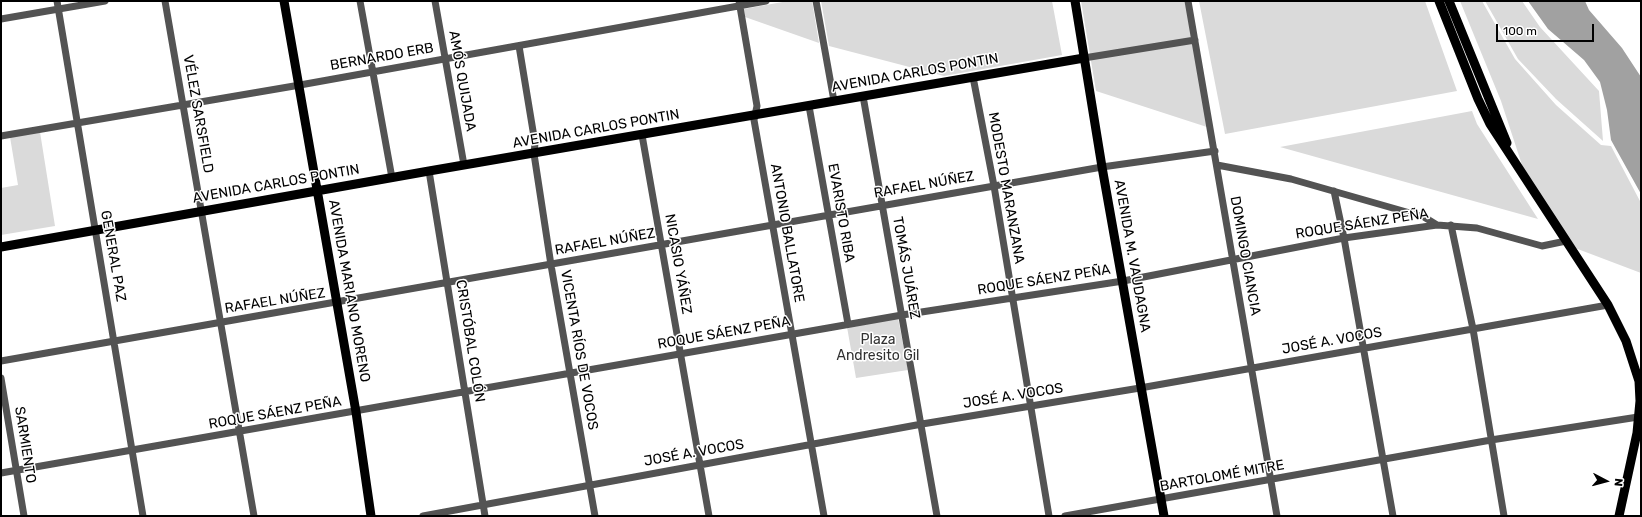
<!DOCTYPE html>
<meta charset="utf-8">
<style>
body{margin:0}
#map{position:relative;width:1642px;height:517px;overflow:hidden;background:#fff;font-family:Rubik,sans-serif}
canvas{display:block}
.frame{position:absolute;inset:0;border:2px solid #000;pointer-events:none}
.north{position:absolute;left:1586px;top:461px;width:40px;height:40px;-webkit-text-stroke:3px #fff;paint-order:stroke;rotate:96deg;font-size:11px;font-weight:700;line-height:16px;text-align:center;color:#000}
.north::after{content:'';display:block;margin:auto;width:14px;height:18px;background:#000;clip-path:polygon(50% 0,100% 100%,50% 72%,0 100%)}
.scale{position:absolute;left:1496px;top:24px;width:98px;height:18px;box-sizing:border-box;border:2px solid #000;border-top:0;padding-left:5px;font-size:12px;line-height:14px;white-space:nowrap;color:#000;-webkit-text-stroke:3px #fff;paint-order:stroke}
</style>
<div id="map">
<canvas width="1642" height="517"></canvas>
<div class="frame"></div>
<div class="north">N</div>
<div class="scale">100 m</div>
</div>
<script>
const c = document.querySelector('canvas').getContext('2d');
c.lineJoin = 'round';
function fillPath(path, color) { c.fillStyle = color; c.fill(path, 'evenodd'); }
const shape = rows => new Path2D(rows.map(r => 'M' + r).join(''));
function strokePath(path, color, width, dash) { c.strokeStyle = color; c.lineWidth = width; c.lineCap = dash ? 'butt' : 'round'; c.setLineDash(dash || []); c.stroke(path); }
function drawText(font, color, halo, rows, align = 'center') {
  c.font = font + ' Rubik,sans-serif'; c.lineWidth = 3; c.setLineDash([]); c.textBaseline = 'middle'; c.strokeStyle = halo; c.fillStyle = color; for (const [text, x, y, turn = 0] of rows) {
    c.save(); c.translate(x, y); c.rotate((+turn || 0) * Math.PI / 180); c.textAlign = isNaN(turn) ? turn : align; if (halo) c.strokeText(text, 0, 0); c.fillText(text, 0, 0); c.restore();
  }
}
fillPath(shape([
 [788,1,812,1,819,43,745,17,744,9],
 [821,1,1052,1,1062,55,944,76,829,46],
 [1081,1,1185,1,1210,128,1096,91],
 [1199,1,1425,1,1457,91,1225,134],
 [1460,1,1482,1,1515,59,1556,105,1601,145,1611,146,1641,203,1641,273,1575,248,1523,168,1501,101],
 [1485,1,1522,1,1540,27,1599,91,1603,141,1556,99,1518,59],
 [1472,111,1477,124,1538,219,1280,147],
 [40,132,55,226,1,235,1,188,18,185,10,137],
 [898,318,908,370,856,378,847,327]
]), '#dadada');
fillPath(shape([
 [1528,1,1585,1,1589,10,1622,48,1641,77,1641,194,1611,140,1607,110,1600,82,1584,60,1548,29]
]), '#a1a1a1');
strokePath(shape([
 [57,1,143,516],
 [165,1,254,516],
 [360,1,392,178],
 [435,1,464,165],
 [739,1,757,106,754,120,824,516],
 [816,1,834,101],
 [1188,1,1277,516],
 [1,19,105,1],
 [519,46,535,143,534,154,551,265,595,516],
 [1084,58,1195,40],
 [973,77,994,186,1049,516],
 [863,96,937,516],
 [809,106,848,324],
 [642,135,709,516],
 [1,136,300,85,766,1],
 [1217,165,1291,179,1424,217,1437,225],
 [429,171,485,516],
 [1334,191,1344,238,1393,516],
 [1451,225,1473,329,1504,516],
 [1,361,1102,167,1215,151],
 [1,378,24,516],
 [1,473,902,315,1123,281,1344,238,1437,225,1477,228,1542,246,1566,241],
 [423,516,922,424,1140,388,1608,305],
 [1065,516,1491,440,1638,417]
]), '#535353', 7);
strokePath(shape([
 [284,1,356,412,371,516],
 [1075,1,1102,167,1164,516],
 [1439,1,1478,99,1490,124,1608,305,1626,341,1639,381,1640,401,1637,433,1619,516],
 [1449,1,1507,143],
 [1,247,429,171,1084,58]
]), '#000', 9);
drawText('14px', '#000', '#fff', [
 ["BERNARDO ERB",382,57,-10],
 ["AVENIDA CARLOS PONTIN",915,73,-10],
 ["AMÓS QUIJADA",462,81,80],
 ["VÉLEZ SARSFIELD",198,114,80],
 ["AVENIDA CARLOS PONTIN",596,129,-10],
 ["AVENIDA CARLOS PONTIN",276,184,-10],
 ["RAFAEL NÚÑEZ",924,185,-10],
 ["MODESTO MARANZANA",1006,188,80],
 ["EVARISTO RIBA",841,213,80],
 ["ROQUE SÁENZ PEÑA",1362,224,-9],
 ["ANTONIO BALLATORE",787,233,80],
 ["RAFAEL NÚÑEZ",605,242,-10],
 ["GENERAL PAZ",113,256,80],
 ["AVENIDA M. VAUDAGNA",1132,256,80],
 ["DOMINGO CIANCIA",1245,256,80],
 ["NICASIO YÁÑEZ",678,264,80],
 ["TOMÁS JUÁREZ",906,268,80],
 ["ROQUE SÁENZ PEÑA",1044,280,-9],
 ["AVENIDA MARIANO MORENO",349,291,80],
 ["RAFAEL NÚÑEZ",275,301,-9],
 ["ROQUE SÁENZ PEÑA",724,333,-10],
 ["CRISTÓBAL COLÓN",470,341,81],
 ["JOSÉ A. VOCOS",1332,341,-10],
 ["VICENTA RÍOS DE VOCOS",579,350,80],
 ["JOSÉ A. VOCOS",1013,396,-9],
 ["ROQUE SÁENZ PEÑA",275,413,-10],
 ["SARMIENTO",25,445,81],
 ["JOSÉ A. VOCOS",694,453,-10],
 ["BARTOLOMÉ MITRE",1222,476,-10]
]);
drawText('14px', '#313131', '#fff', [
 ["Plaza",878,340],
 ["Andresito Gil",878,356]
]);
</script>
